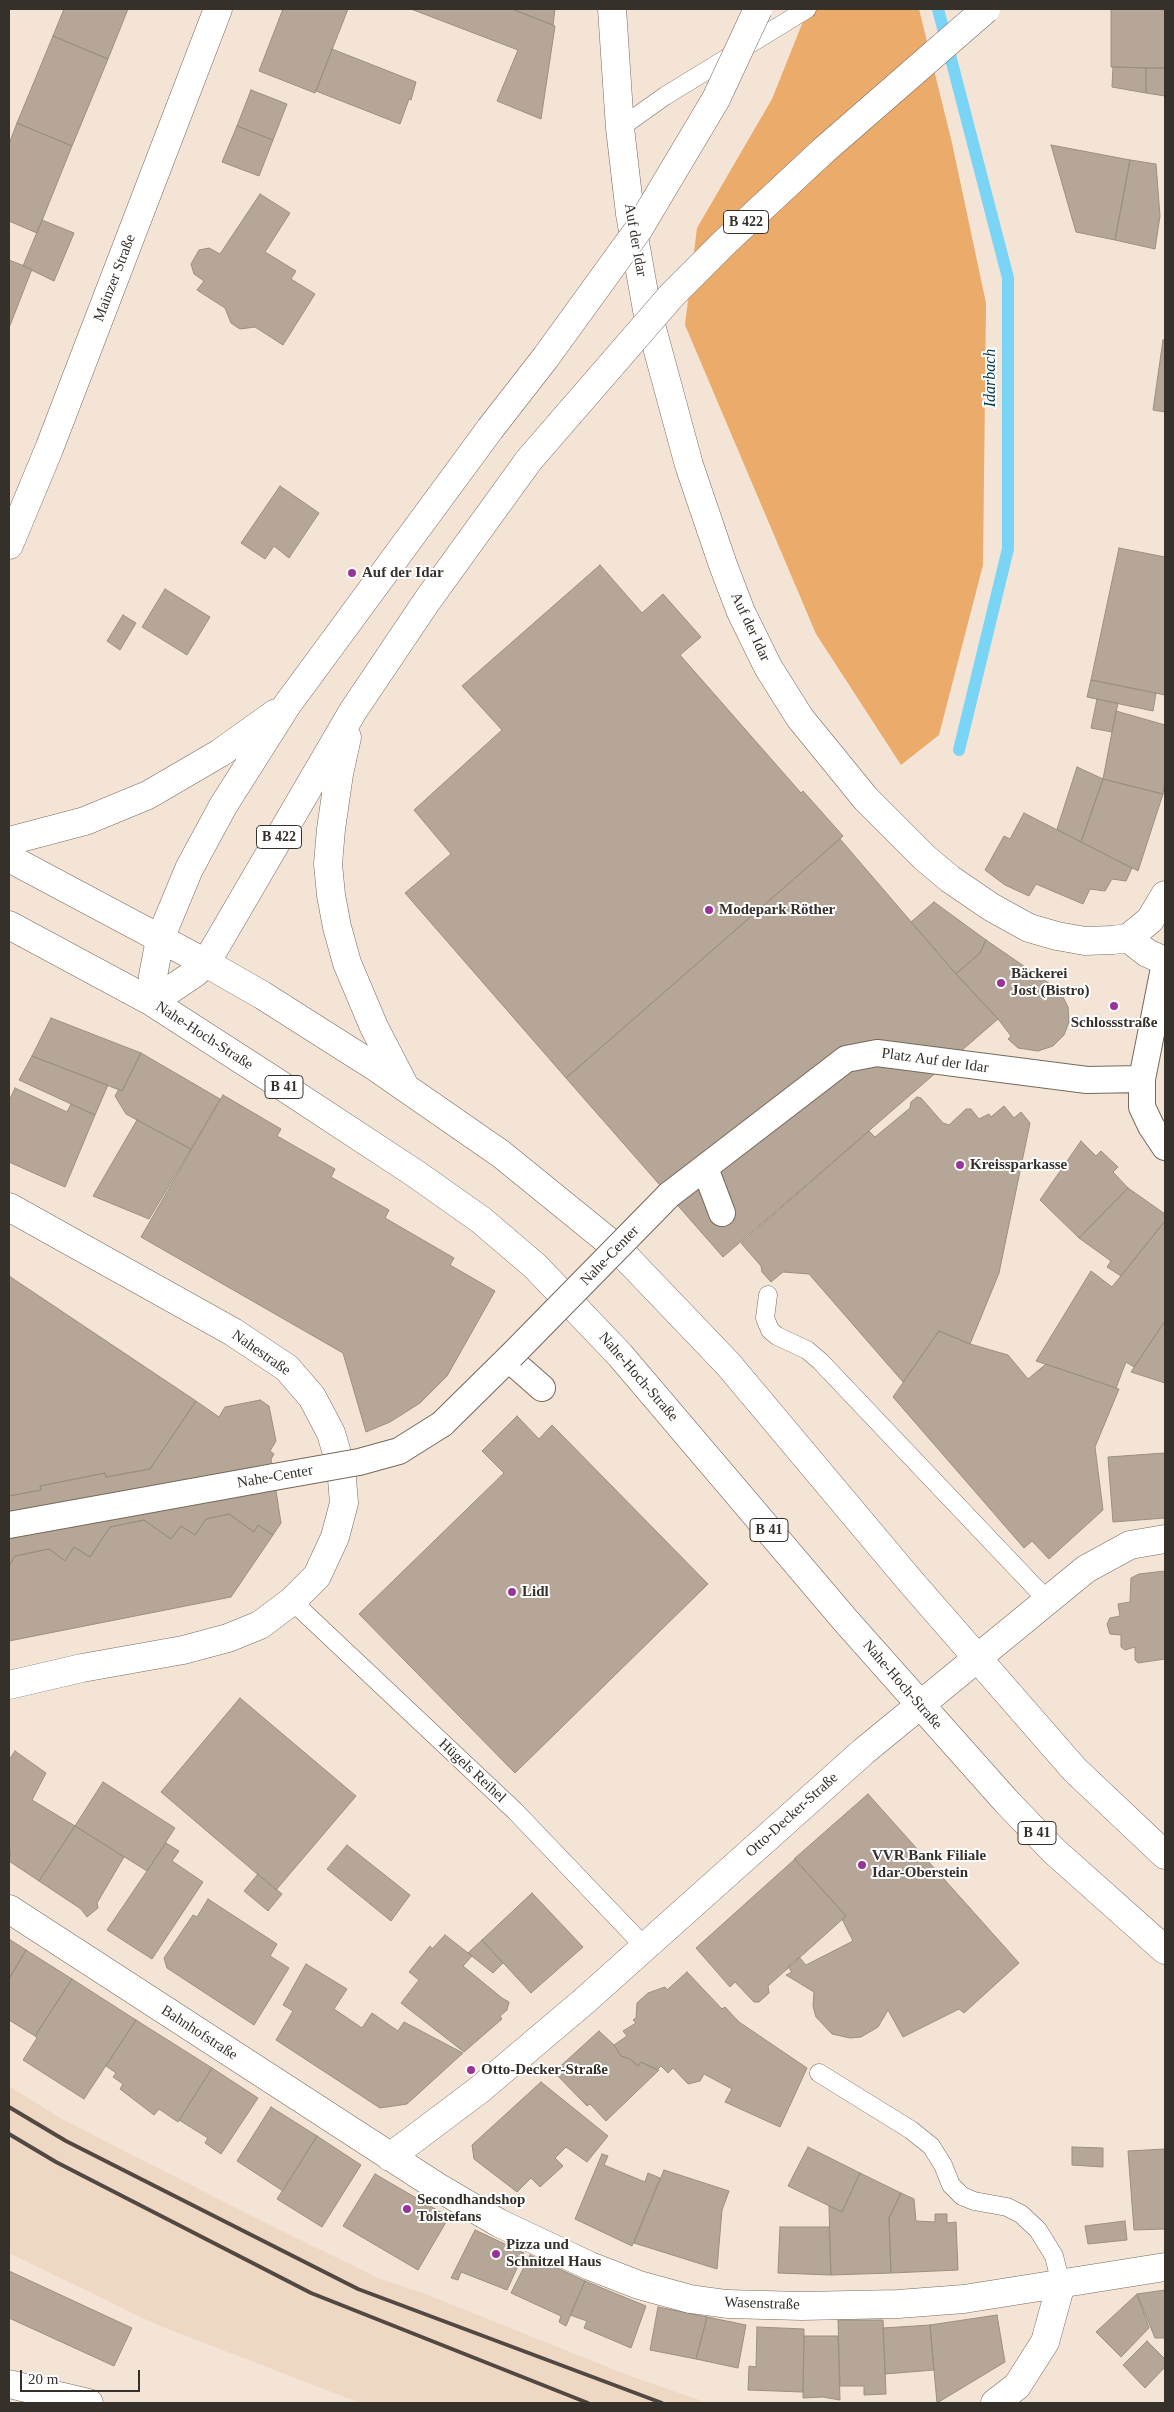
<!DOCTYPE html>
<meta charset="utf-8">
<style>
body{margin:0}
#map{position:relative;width:1174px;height:2412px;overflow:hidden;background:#f4e4d6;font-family:"Times New Roman",serif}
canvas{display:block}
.frame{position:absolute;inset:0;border:10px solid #36302a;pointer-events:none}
.scale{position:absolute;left:20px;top:2370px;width:120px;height:22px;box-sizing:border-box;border:2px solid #36302a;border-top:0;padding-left:6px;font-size:15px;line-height:18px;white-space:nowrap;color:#36302a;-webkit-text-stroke:4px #fff;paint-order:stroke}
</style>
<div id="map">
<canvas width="1174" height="2412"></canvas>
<div class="frame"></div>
<div class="scale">20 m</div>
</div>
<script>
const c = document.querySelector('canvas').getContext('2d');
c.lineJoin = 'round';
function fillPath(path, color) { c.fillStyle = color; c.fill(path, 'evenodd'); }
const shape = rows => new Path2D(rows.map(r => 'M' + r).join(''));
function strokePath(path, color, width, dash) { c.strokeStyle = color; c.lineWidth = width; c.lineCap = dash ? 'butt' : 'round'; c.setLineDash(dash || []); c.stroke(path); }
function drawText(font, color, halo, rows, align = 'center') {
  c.font = font + ' "Times New Roman",serif'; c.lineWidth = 4; c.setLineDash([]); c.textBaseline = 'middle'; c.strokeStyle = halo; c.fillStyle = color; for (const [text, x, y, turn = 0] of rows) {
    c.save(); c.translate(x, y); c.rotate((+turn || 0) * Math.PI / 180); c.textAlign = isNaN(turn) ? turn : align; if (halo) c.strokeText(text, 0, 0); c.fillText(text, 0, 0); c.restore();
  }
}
fillPath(shape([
 [9,2086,62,2119,250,2215,378,2278,428,2295,630,2376,708,2403,360,2403,155,2324,9,2253]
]), '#eed8c4');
fillPath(shape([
 [808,9,919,9,952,143,986,303,983,565,939,735,901,765,816,634,685,325,697,228,772,99]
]), '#ebab6a');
strokePath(shape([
 [938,9,1008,278,1008,549,959,750]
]), '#7ad4f5', 12);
const building = shape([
 [64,9,128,9,108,59,53,36,64,9],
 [283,9,348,9,315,93,259,71,283,9],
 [411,9,512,9,555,26,541,119,497,101,518,50,411,9],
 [512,9,555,9,553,25,512,9],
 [1111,9,1165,9,1165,68,1111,67,1111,9],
 [53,36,108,59,72,146,17,123,53,36],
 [332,49,416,82,411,100,409,99,400,124,316,91,332,49],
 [1113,67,1146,68,1146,93,1112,87,1113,67],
 [1146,68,1165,68,1165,96,1146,93,1146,68],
 [251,90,287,104,273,140,237,126,251,90],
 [17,123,72,146,37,233,9,221,9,144,17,123],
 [237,126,273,140,259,176,222,162,237,126],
 [1051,145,1130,160,1115,240,1076,232,1051,145],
 [1130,160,1156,164,1160,216,1155,249,1115,240,1130,160],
 [260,194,290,213,265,252,296,271,291,279,315,294,283,345,255,327,240,329,231,323,225,308,197,290,204,281,194,274,191,264,199,250,209,248,220,254,260,194],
 [42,220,74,233,54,281,23,266,42,220],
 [9,260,32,269,9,328,9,260],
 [1163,340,1165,340,1165,412,1153,410,1163,340],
 [280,486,319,513,289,558,274,546,265,559,241,543,280,486],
 [1119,548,1165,557,1165,695,1091,680,1119,548],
 [600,565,642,613,663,594,701,637,680,655,801,793,803,791,843,836,566,1078,405,893,451,854,414,810,502,730,462,686,600,565],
 [165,589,210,617,187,655,142,627,165,589],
 [123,615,136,623,120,650,107,641,123,615],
 [1091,680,1156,693,1153,711,1087,697,1091,680],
 [1097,699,1118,703,1112,732,1091,728,1097,699],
 [1116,711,1165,725,1165,780,1163,794,1103,779,1116,711],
 [1077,767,1103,779,1081,842,1057,829,1077,767],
 [1103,779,1163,794,1138,871,1081,842,1103,779],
 [1024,813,1132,868,1126,881,1112,879,1105,891,1090,889,1083,904,1036,884,1029,896,1005,885,985,870,1004,836,1010,839,1024,813],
 [840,839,956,974,998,1019,723,1257,566,1078,840,839],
 [934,902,986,940,980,953,956,974,911,922,934,902],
 [986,940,1063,993,1062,995,1068,1007,1069,1022,1064,1035,1053,1046,1038,1051,1018,1048,1008,1039,1011,1036,998,1019,956,974,980,953,986,940],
 [51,1018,141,1053,122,1091,32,1056,51,1018],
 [141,1053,220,1099,191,1149,126,1114,115,1096,119,1089,122,1091,141,1053],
 [32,1056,108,1085,95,1115,19,1080,32,1056],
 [15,1088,67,1112,71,1104,95,1115,65,1187,9,1162,9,1101,15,1088],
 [223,1095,281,1129,277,1136,335,1169,331,1177,389,1210,385,1218,454,1258,450,1265,495,1291,447,1376,420,1403,390,1422,366,1432,343,1353,141,1237,223,1095],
 [917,1097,921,1098,943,1123,949,1125,966,1109,971,1109,979,1119,989,1114,991,1117,1004,1106,1014,1118,1021,1112,1030,1123,999,1273,970,1344,939,1331,903,1382,809,1274,783,1272,771,1282,762,1272,761,1266,741,1243,869,1131,875,1137,910,1108,911,1102,917,1097],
 [137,1120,191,1149,149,1219,93,1196,137,1120],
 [1081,1141,1096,1156,1101,1151,1118,1167,1113,1172,1128,1188,1079,1238,1040,1200,1081,1141],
 [1128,1188,1165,1214,1165,1221,1121,1276,1107,1267,1111,1261,1079,1238,1128,1188],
 [1165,1221,1165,1321,1134,1367,1126,1362,1116,1388,1036,1361,1091,1271,1112,1287,1165,1221],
 [9,1276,196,1401,150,1469,106,1477,105,1473,40,1486,41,1490,9,1496,9,1276],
 [1165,1321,1165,1383,1131,1372,1165,1321],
 [939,1331,970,1344,1008,1355,1028,1379,1046,1364,1119,1389,1095,1447,1103,1510,1049,1559,1032,1541,1024,1548,893,1397,939,1331],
 [260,1400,269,1406,276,1441,270,1451,274,1454,271,1459,281,1523,273,1535,258,1525,254,1532,229,1514,206,1519,195,1535,181,1526,171,1539,144,1520,110,1527,90,1557,74,1547,65,1561,49,1549,15,1556,9,1566,9,1496,41,1490,40,1486,105,1473,106,1477,150,1469,196,1401,219,1417,225,1407,260,1400],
 [517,1416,539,1439,552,1425,708,1584,515,1773,359,1614,504,1473,482,1451,517,1416],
 [1165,1453,1165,1518,1113,1522,1108,1457,1165,1453],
 [229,1514,254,1532,258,1525,273,1535,231,1597,9,1641,9,1566,15,1556,49,1549,65,1561,74,1547,90,1557,110,1527,144,1520,171,1539,181,1526,195,1535,206,1519,229,1514],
 [1165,1571,1165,1659,1138,1663,1135,1660,1135,1647,1125,1650,1121,1647,1121,1635,1110,1634,1107,1624,1110,1618,1120,1616,1118,1604,1130,1602,1131,1578,1139,1574,1165,1571],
 [240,1698,356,1796,276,1890,161,1792,240,1698],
 [15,1751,46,1773,32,1800,75,1826,39,1881,9,1861,11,1851,9,1849,9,1760,15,1751],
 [103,1782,175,1828,147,1871,75,1826,103,1782],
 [868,1794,1019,1963,964,2013,959,2009,903,2037,888,2010,878,2027,861,2037,850,2038,832,2034,816,2017,813,2006,814,1992,786,1975,792,1972,788,1967,799,1957,806,1965,853,1941,842,1919,846,1916,794,1859,868,1794],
 [75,1826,124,1857,97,1903,98,1908,87,1917,81,1909,39,1881,75,1826],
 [166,1843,179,1851,172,1861,203,1882,152,1959,107,1930,166,1843],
 [347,1845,410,1895,391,1921,327,1869,347,1845],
 [795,1859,846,1916,768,1986,769,1993,759,2002,754,2002,735,1982,730,1987,696,1948,795,1859],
 [258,1874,282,1894,268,1911,244,1891,258,1874],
 [532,1893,583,1947,531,1993,482,1940,532,1893],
 [208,1899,277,1944,270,1956,289,1968,254,2025,167,1968,164,1958,193,1915,197,1917,208,1899],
 [445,1935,472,1956,463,1966,502,1998,509,2002,507,2010,500,2016,502,2019,464,2052,401,2003,419,1980,409,1972,430,1946,432,1949,445,1935],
 [9,1939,26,1950,9,1979,9,1939],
 [482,1940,503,1963,493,1973,468,1953,482,1940],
 [26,1950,72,1979,35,2036,9,2020,9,1979,26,1950],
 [306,1964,347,1989,334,2009,362,2028,372,2013,398,2031,404,2022,463,2053,407,2104,380,2108,276,2040,293,2011,283,2005,306,1964],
 [687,1972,722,2009,725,2007,739,2022,807,2068,780,2127,725,2102,732,2089,704,2074,700,2081,688,2084,673,2068,668,2073,661,2066,657,2070,641,2062,638,2066,630,2059,621,2056,614,2045,627,2036,623,2031,636,2023,633,2020,636,2018,637,2003,648,1993,665,1987,667,1990,687,1972],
 [72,1979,136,2020,84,2099,23,2060,37,2038,35,2036,72,1979],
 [136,2020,212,2068,178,2122,159,2109,154,2115,120,2089,123,2084,113,2077,116,2073,106,2066,136,2020],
 [599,2031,614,2045,621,2056,630,2059,638,2066,641,2062,659,2070,606,2121,590,2104,587,2106,554,2072,599,2031],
 [212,2068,258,2098,221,2154,205,2143,208,2138,179,2120,212,2068],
 [541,2082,608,2136,587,2162,566,2147,555,2158,563,2166,540,2187,531,2178,517,2192,474,2159,472,2145,541,2082],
 [271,2107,317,2136,283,2191,237,2161,271,2107],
 [317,2136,361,2165,322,2227,277,2199,317,2136],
 [808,2147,860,2173,842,2212,788,2186,808,2147],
 [1072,2147,1103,2148,1103,2167,1072,2165,1072,2147],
 [1165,2149,1165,2229,1134,2230,1128,2151,1165,2149],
 [602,2154,608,2156,604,2165,645,2182,648,2173,660,2178,632,2246,575,2219,602,2154],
 [664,2170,729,2191,722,2210,717,2269,634,2243,664,2170],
 [860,2173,901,2193,889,2218,891,2273,831,2275,829,2206,842,2212,860,2173],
 [375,2174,449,2217,418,2270,343,2226,375,2174],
 [901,2193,914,2199,916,2221,935,2222,935,2214,947,2214,947,2223,956,2222,958,2270,891,2273,889,2218,901,2193],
 [1125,2221,1127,2240,1088,2244,1085,2226,1125,2221],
 [780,2227,829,2227,831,2275,778,2273,780,2227],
 [475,2230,524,2253,507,2290,461,2272,458,2280,451,2278,475,2230],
 [530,2255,585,2281,566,2326,559,2322,561,2316,511,2293,530,2255],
 [9,2271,132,2328,114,2366,9,2318,9,2271],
 [585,2281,646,2306,631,2348,584,2328,587,2321,570,2315,585,2281],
 [1165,2290,1165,2338,1155,2338,1137,2294,1165,2290],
 [1137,2294,1149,2328,1121,2357,1096,2332,1137,2294],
 [658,2307,707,2317,696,2359,650,2350,658,2307],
 [997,2315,1005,2362,937,2403,930,2325,997,2315],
 [707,2317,746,2325,738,2368,696,2359,707,2317],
 [838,2320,883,2320,886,2394,864,2395,864,2386,840,2386,838,2320],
 [930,2325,934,2370,885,2374,883,2328,930,2325],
 [757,2327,804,2329,803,2392,748,2390,749,2366,756,2367,757,2327],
 [804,2336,838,2336,840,2400,823,2397,803,2398,804,2336],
 [1147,2341,1165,2359,1165,2367,1145,2388,1123,2365,1147,2341]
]);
fillPath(building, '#b5a698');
strokePath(building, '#9c8e80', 1);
const service = shape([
 [620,128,665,96,807,9],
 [768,1295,765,1318,770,1330,777,1336,807,1350,820,1361,1047,1600],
 [292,1601,515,1811,644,1946],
 [819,2073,911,2130,931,2146,943,2165,951,2185,962,2196,974,2201,1007,2207,1021,2214,1038,2230,1054,2256,1061,2284]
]);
const pedestrian = shape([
 [1165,963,1142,1079,1142,1107,1151,1126,1165,1147],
 [705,1168,722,1213],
 [669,1195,846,1059,877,1053,1087,1080,1142,1079],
 [509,1359,542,1388],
 [442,1424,511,1356],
 [9,1525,274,1477]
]);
const minor = shape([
 [612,9,620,128,630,214,647,310,689,465,723,565,741,612,768,667,800,718,866,799,925,858,950,879,991,907,1029,928,1057,936,1085,941,1113,940,1128,938,1150,920,1165,895],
 [9,545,49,449,218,9],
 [1128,938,1147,953,1165,961],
 [9,1207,233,1332,287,1368,312,1397,331,1433,341,1467,344,1503,335,1537,317,1576,292,1601,260,1625,228,1638,183,1650,82,1668,9,1685],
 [9,1909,436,2186,499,2223,590,2266,639,2285,690,2299,727,2304,802,2306,898,2304,964,2299,1165,2267],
 [390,2157,479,2090,582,2003,864,1751,1086,1569,1130,1545,1165,1539],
 [9,2384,89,2403],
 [995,2403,1017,2386,1045,2342,1061,2284]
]);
const primary = shape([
 [347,737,339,774,331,829,328,864,331,895,337,927,347,963,374,1027,403,1083],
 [9,841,85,821,148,795,220,753,276,713],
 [9,858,206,963,262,995,377,1068,501,1154,618,1249,728,1364,911,1582,1075,1770,1165,1855],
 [9,925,152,1002,273,1080,416,1174,481,1220,535,1266,620,1355,846,1621,1006,1801,1054,1851,1165,1950],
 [152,1002,153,976,160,939,189,869,223,806,287,705,490,429],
 [152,1002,195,973,206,963,353,711,427,601,529,460]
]);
strokePath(service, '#76695c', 19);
strokePath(pedestrian, '#76695c', 28);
strokePath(minor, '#76695c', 29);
strokePath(primary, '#76695c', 29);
strokePath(service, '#fff', 18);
strokePath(pedestrian, '#fff', 26);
strokePath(minor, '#fff', 28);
strokePath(primary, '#fff', 28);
strokePath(shape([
 [9,2107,66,2141,358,2289,662,2403],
 [9,2134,56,2162,311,2293,588,2403]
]), '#504841', 4);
const pedestrianBridge = shape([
 [511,1356,669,1195],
 [274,1477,359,1462,399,1451,442,1424]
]);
const primaryBridge = shape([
 [490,429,546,357,638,230,716,99,758,9],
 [529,460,672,295,725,242,824,150,986,9]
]);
strokePath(pedestrianBridge, '#76695c', 28, []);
strokePath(primaryBridge, '#76695c', 29, []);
strokePath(pedestrianBridge, '#fff', 26);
strokePath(primaryBridge, '#fff', 28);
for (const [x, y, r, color] of [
 [352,573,5,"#9a3397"],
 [709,910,5,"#9a3397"],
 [1001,983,5,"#9a3397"],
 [1114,1006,5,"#9a3397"],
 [960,1165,5,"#9a3397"],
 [512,1592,5,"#9a3397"],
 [862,1865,5,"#9a3397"],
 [471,2070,5,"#9a3397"],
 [407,2209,5,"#9a3397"],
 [496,2254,5,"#9a3397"]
]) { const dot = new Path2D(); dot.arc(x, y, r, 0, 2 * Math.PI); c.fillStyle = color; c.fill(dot); strokePath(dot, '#fff', 2); }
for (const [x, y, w] of [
 [746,222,45],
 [279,837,45],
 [284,1087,38],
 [769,1530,38],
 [1037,1833,38]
]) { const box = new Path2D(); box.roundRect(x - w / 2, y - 11.5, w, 23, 4); c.fillStyle = '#fff'; c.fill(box); strokePath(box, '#36302a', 1); }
drawText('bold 14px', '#36302a', null, [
 ["B 422",746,222],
 ["B 422",279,837],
 ["B 41",284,1087],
 ["B 41",769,1530],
 ["B 41",1037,1833]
]);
drawText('15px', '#36302a', '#fff', [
 ["Auf der Idar",635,240,80],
 ["Mainzer Straße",115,278,-69],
 ["Auf der Idar",750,627,65],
 ["Nahe-Hoch-Straße",204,1036,33],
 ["Platz Auf der Idar",935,1061,8],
 ["Nahe-Center",610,1256,-46],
 ["Nahestraße",261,1353,35],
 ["Nahe-Hoch-Straße",638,1377,49],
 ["Nahe-Center",275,1477,-10],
 ["Nahe-Hoch-Straße",902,1685,49],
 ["Hügels Reihel",472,1771,43],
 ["Otto-Decker-Straße",792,1815,-42],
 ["Bahnhofstraße",199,2033,33],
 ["Wasenstraße",762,2304,2]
]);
drawText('bold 15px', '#36302a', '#fff', [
 ["Auf der Idar",362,573],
 ["Modepark Röther",719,910],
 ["Bäckerei",1011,974],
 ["Jost (Bistro)",1011,991],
 ["Schlossstraße",1114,1023,"center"],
 ["Kreissparkasse",970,1165],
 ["Lidl",522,1592],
 ["VVR Bank Filiale",872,1856],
 ["Idar-Oberstein",872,1873],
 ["Otto-Decker-Straße",481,2070],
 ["Secondhandshop",417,2200],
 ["Tolstefans",417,2217],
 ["Pizza und",506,2245],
 ["Schnitzel Haus",506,2262]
], 'left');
drawText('italic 16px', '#043d4e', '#fff', [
 ["Idarbach",991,378,-90]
]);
</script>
